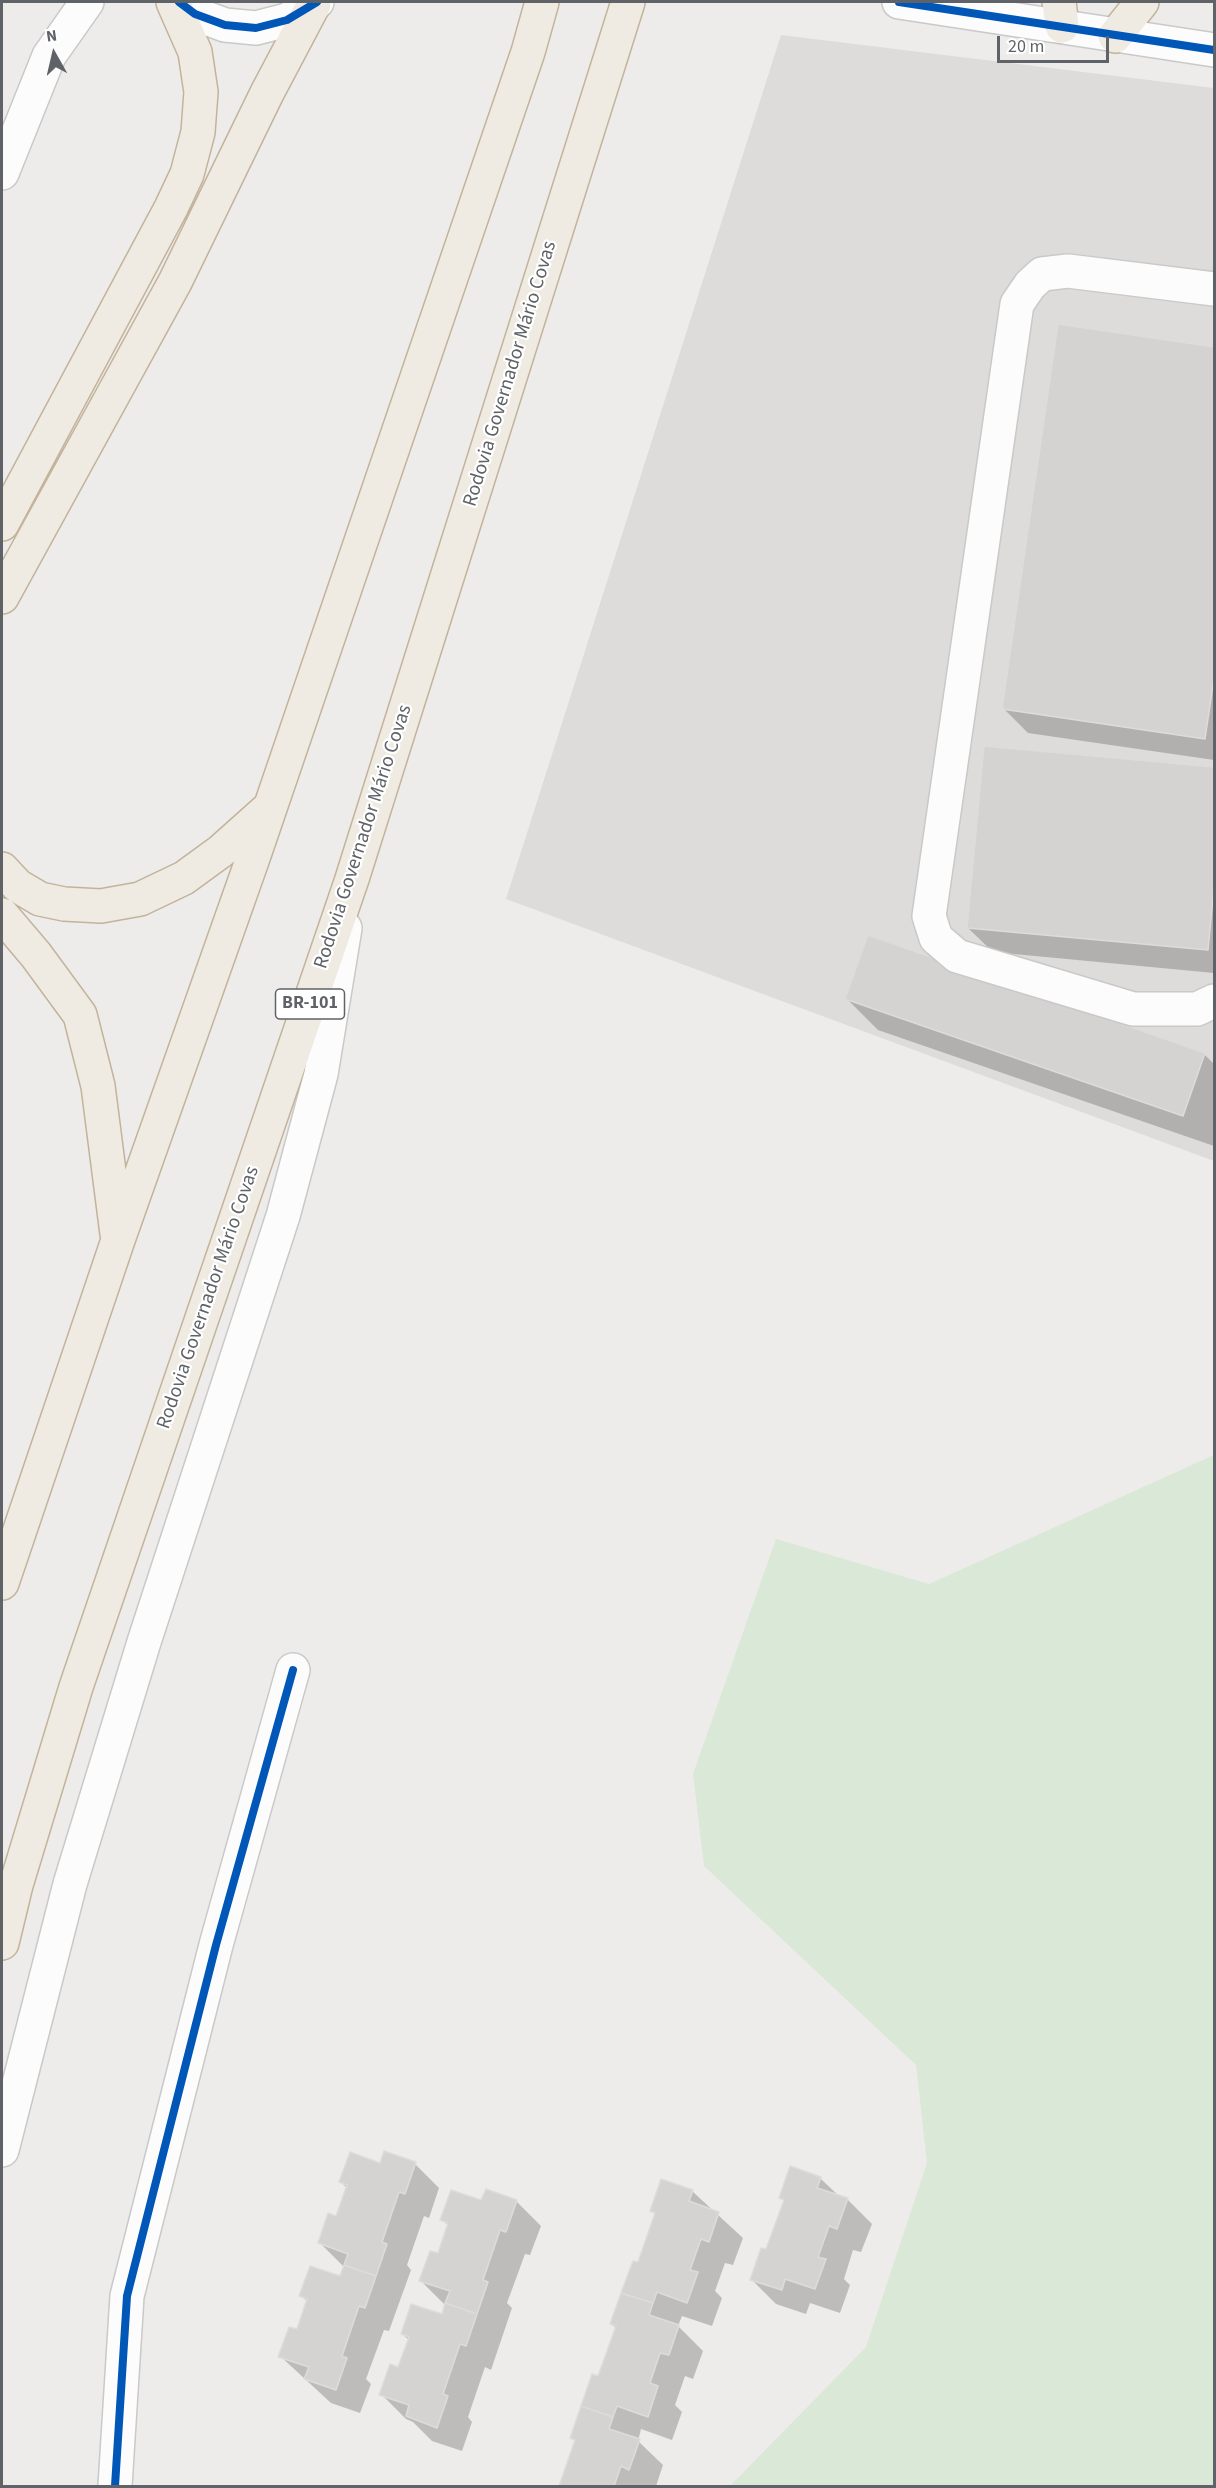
<!DOCTYPE html>
<meta charset="utf-8">
<style>
body{margin:0}
#map{position:relative;width:1216px;height:2488px;overflow:hidden;background:#eeecea;font-family:"Source Sans 3",sans-serif}
canvas{display:block}
.frame{position:absolute;inset:0;border:3px solid #5f6367;pointer-events:none}
.north{position:absolute;left:24px;top:24px;width:60px;height:60px;-webkit-text-stroke:4px #fff;paint-order:stroke;rotate:352deg;font-size:16px;font-weight:700;line-height:24px;text-align:center;color:#5f6367}
.north::after{content:'';display:block;margin:auto;width:21px;height:27px;background:#5f6367;clip-path:polygon(50% 0,100% 100%,50% 72%,0 100%)}
.scale{position:absolute;left:997px;top:36px;width:112px;height:27px;box-sizing:border-box;border:3px solid #5f6367;border-top:0;padding-left:8px;font-size:18px;line-height:21px;white-space:nowrap;color:#5f6367;-webkit-text-stroke:4px #fff;paint-order:stroke}
</style>
<div id="map">
<canvas width="1216" height="2488"></canvas>
<div class="frame"></div>
<div class="north">N</div>
<div class="scale">20 m</div>
</div>
<script>
const c = document.querySelector('canvas').getContext('2d');
c.lineJoin = 'round';
function fillPath(path, color) { c.fillStyle = color; c.fill(path, 'evenodd'); }
const shape = rows => new Path2D(rows.map(r => 'M' + r).join(''));
function strokePath(path, color, width, dash) { c.strokeStyle = color; c.lineWidth = width; c.lineCap = dash ? 'butt' : 'round'; c.setLineDash(dash || []); c.stroke(path); }
function drawText(font, color, halo, rows, align = 'center') {
  c.font = font + ' "Source Sans 3",sans-serif'; c.lineWidth = 4.5; c.setLineDash([]); c.textBaseline = 'middle'; c.strokeStyle = halo; c.fillStyle = color; for (const [text, x, y, turn = 0] of rows) {
    c.save(); c.translate(x, y); c.rotate((+turn || 0) * Math.PI / 180); c.textAlign = isNaN(turn) ? turn : align; if (halo) c.strokeText(text, 0, 0); c.fillText(text, 0, 0); c.restore();
  }
}
fillPath(shape([
 [781,35,1214,88,1214,1161,506,899]
]), '#dedcda');
fillPath(shape([
 [1214,1455,1214,2486,730,2486,866,2347,927,2163,916,2065,704,1866,693,1774,776,1539,929,1584]
]), '#dae8d7');
fillPath(shape([
 [1059,325,1214,348,1214,760,1028,733,1003,708],
 [985,748,1214,769,1214,973,993,952,968,928],
 [847,999,1204,1054,1214,1064,1214,1146,878,1030],
 [415,2164,439,2188,429,2218,424,2216,407,2265,411,2270,389,2331,384,2330,366,2379,371,2384,360,2413,331,2403,280,2356,298,2331,308,2302,301,2296,341,2278,345,2268,320,2243,337,2218,348,2189,341,2182,381,2165],
 [820,2178,840,2197,847,2199,872,2224,861,2252,853,2250,844,2279,850,2285,840,2313,810,2303,806,2314,776,2304,751,2279,767,2251,785,2202,780,2197],
 [692,2191,743,2238,733,2265,725,2263,715,2291,722,2298,712,2326,682,2316,678,2326,703,2351,693,2379,685,2376,675,2405,682,2412,672,2440,641,2429,638,2441,663,2465,656,2486,561,2486,576,2442,572,2438,599,2378,616,2329,612,2324,639,2264,656,2214,652,2210],
 [516,2201,541,2226,530,2255,525,2254,507,2303,512,2308,491,2370,485,2367,468,2417,472,2422,462,2451,432,2441,413,2422,406,2419,381,2394,398,2369,409,2340,402,2334,443,2316,446,2306,421,2281,439,2255,449,2226,442,2220,482,2202]
]), '#0003');
const building = shape([
 [1058,324,1214,347,1214,678,1205,739,1002,709,1058,324],
 [984,746,1214,767,1214,887,1208,950,967,928,984,746],
 [868,935,1205,1053,1183,1116,845,999,868,935],
 [384,2151,416,2162,405,2194,399,2192,382,2242,387,2244,376,2276,344,2265,348,2254,318,2243,328,2213,336,2216,347,2185,339,2182,350,2152,380,2163,384,2151],
 [790,2166,821,2177,817,2188,848,2198,837,2229,829,2226,818,2257,826,2259,815,2289,785,2279,782,2290,750,2280,761,2248,766,2249,784,2200,779,2198,790,2166],
 [661,2179,693,2190,689,2201,719,2212,709,2242,701,2239,690,2270,698,2272,687,2303,657,2292,653,2303,621,2293,633,2261,638,2262,655,2213,650,2211,661,2179],
 [486,2189,517,2200,506,2232,500,2230,483,2280,488,2282,477,2314,445,2303,450,2291,419,2281,430,2251,438,2253,448,2223,440,2220,451,2190,481,2200,486,2189],
 [344,2265,376,2276,365,2308,359,2306,342,2356,347,2358,336,2390,304,2379,309,2367,278,2357,289,2327,297,2329,307,2299,299,2296,310,2266,340,2276,344,2265],
 [621,2293,653,2303,649,2315,679,2325,669,2355,660,2353,650,2383,658,2386,648,2417,617,2406,613,2417,581,2406,592,2374,598,2376,616,2326,610,2324,621,2293],
 [445,2303,477,2314,466,2346,460,2344,443,2394,448,2396,437,2428,406,2416,409,2405,379,2395,390,2364,398,2367,409,2337,401,2334,411,2304,442,2314,445,2303],
 [581,2406,613,2417,609,2429,640,2439,629,2470,621,2466,614,2486,559,2486,575,2440,570,2438,581,2406]
]);
fillPath(building, '#d5d3d2');
strokePath(building, '#dedcd9', 1.5);
const minor = shape([
 [179,2,195,14,225,25,256,28,287,20,317,2],
 [899,2,1214,50],
 [2,173,49,56,87,2],
 [1214,289,1068,271,1042,274,1030,285,1017,304,929,916,936,938,957,956,1133,1009,1197,1009,1214,1001],
 [2,2150,70,1884,144,1642,283,1216,321,1074,345,928],
 [115,2486,127,2296,216,1945,293,1670]
]);
const highway = shape([
 [1059,2,1062,26],
 [1115,36,1142,2],
 [2,524,171,208,187,174,198,132,201,92,195,52,173,2],
 [2,597,175,282,267,93,314,4],
 [2,869,18,886,40,899,64,904,101,906,140,899,184,878,221,851,268,809],
 [2,915,36,955,80,1015,98,1086,117,1234],
 [2,1583,118,1240,254,855,528,52,542,2],
 [2,1943,16,1885,76,1687,352,879,628,2]
]);
strokePath(minor, '#c9c9c9', 36);
strokePath(highway, '#c3b39a', 36);
strokePath(minor, '#fcfcfc', 33);
strokePath(highway, '#efebe3', 33);
strokePath(shape([
 [179,2,195,14,225,25,256,28,287,20,317,2],
 [899,2,1214,50],
 [115,2486,127,2296,216,1945,293,1670]
]), '#0057b8', 8);
for (const [x, y, w] of [
 [310,1004,69]
]) { const box = new Path2D(); box.roundRect(x - w / 2, y - 15, w, 30, 4.5); c.fillStyle = '#fff'; c.fill(box); strokePath(box, '#5f6367', 1.5); }
drawText('bold 18px', '#5f6367', null, [
 ["BR-101",310,1004]
]);
drawText('20px', '#5f6367', '#fff', [
 ["Rodovia Governador Mário Covas",511,374,-73],
 ["Rodovia Governador Mário Covas",364,837,-72],
 ["Rodovia Governador Mário Covas",209,1298,-71]
]);
</script>
